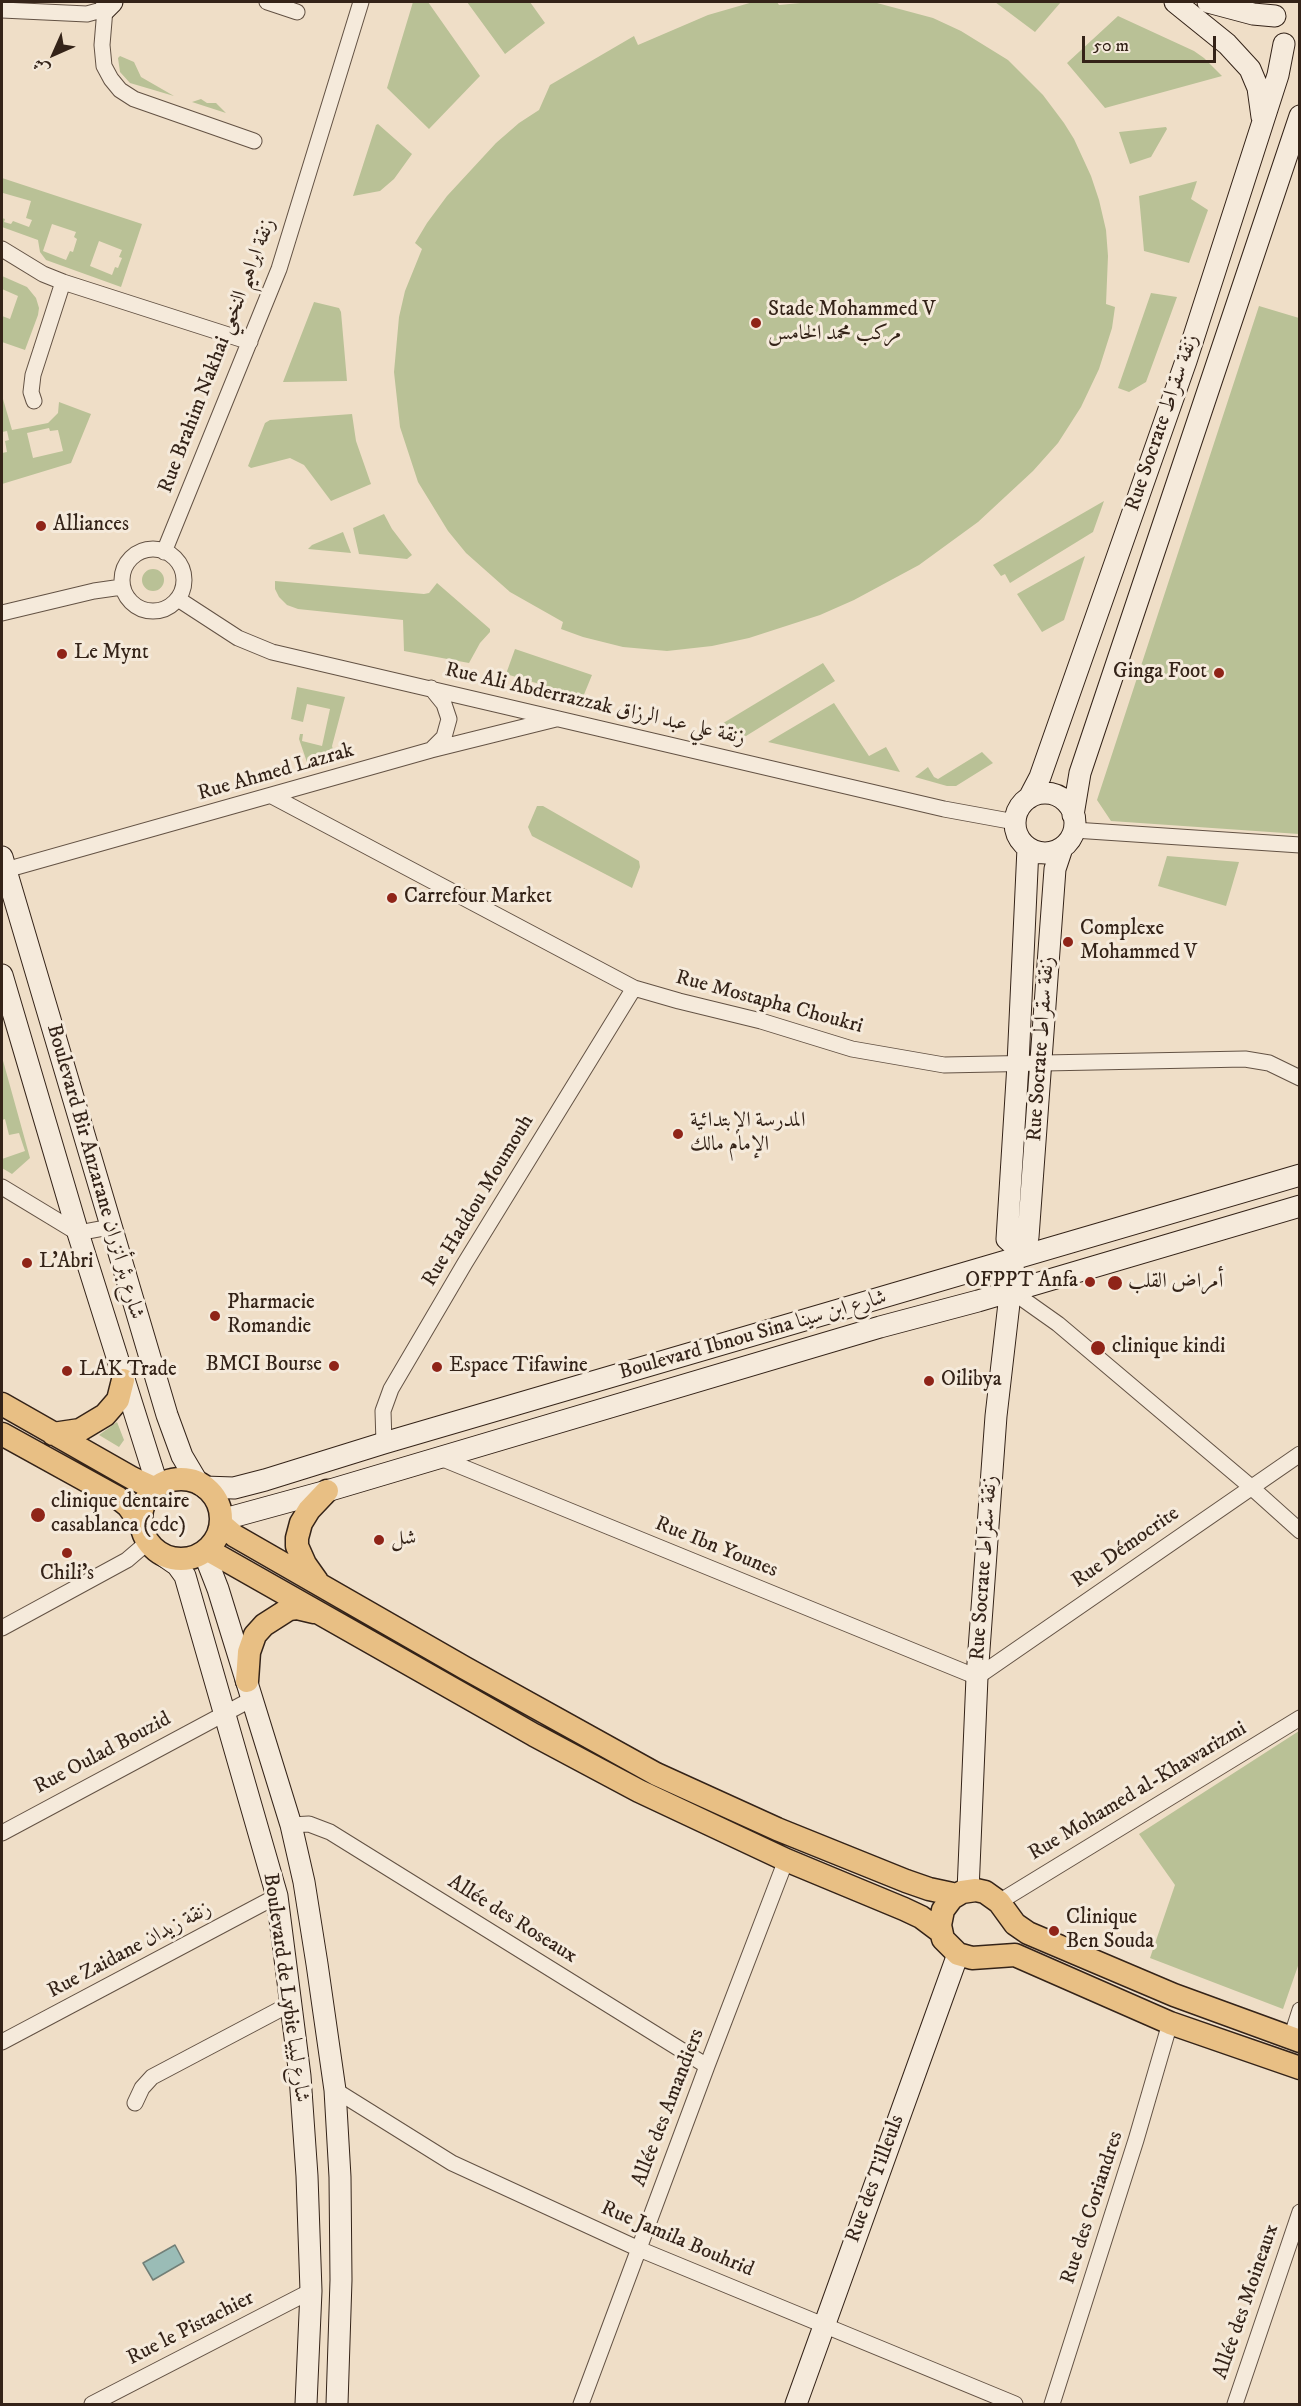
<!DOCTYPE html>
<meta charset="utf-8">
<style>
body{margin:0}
#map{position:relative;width:1301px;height:2406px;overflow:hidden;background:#efdec7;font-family:"IM FELL DW Pica",Amiri,serif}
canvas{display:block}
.frame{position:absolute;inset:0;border:3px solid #342318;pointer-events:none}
.north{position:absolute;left:24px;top:24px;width:60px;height:60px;-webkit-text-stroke:4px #f5eadb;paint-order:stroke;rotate:225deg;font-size:16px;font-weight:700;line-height:24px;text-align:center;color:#342318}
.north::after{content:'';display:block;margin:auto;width:21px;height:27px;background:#342318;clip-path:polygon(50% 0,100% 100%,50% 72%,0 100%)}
.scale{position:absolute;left:1082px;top:36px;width:134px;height:27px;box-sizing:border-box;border:3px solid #342318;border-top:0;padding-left:8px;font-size:18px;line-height:21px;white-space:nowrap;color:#342318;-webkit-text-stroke:4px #f5eadb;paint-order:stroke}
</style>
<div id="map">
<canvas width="1301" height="2406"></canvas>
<div class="frame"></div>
<div class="north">ش</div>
<div class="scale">50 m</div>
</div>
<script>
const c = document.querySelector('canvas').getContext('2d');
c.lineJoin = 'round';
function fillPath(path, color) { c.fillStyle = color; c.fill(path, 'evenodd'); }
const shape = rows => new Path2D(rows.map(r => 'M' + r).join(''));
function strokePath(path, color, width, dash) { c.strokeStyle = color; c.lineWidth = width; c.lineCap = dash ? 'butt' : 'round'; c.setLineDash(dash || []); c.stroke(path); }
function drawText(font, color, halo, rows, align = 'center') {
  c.font = font + ' "IM FELL DW Pica",Amiri,serif'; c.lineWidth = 6; c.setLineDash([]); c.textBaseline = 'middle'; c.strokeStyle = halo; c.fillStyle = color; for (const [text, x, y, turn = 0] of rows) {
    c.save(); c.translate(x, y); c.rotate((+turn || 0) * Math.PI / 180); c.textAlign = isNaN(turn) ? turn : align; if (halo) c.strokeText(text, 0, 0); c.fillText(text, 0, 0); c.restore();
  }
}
fillPath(shape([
 [413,2,428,2,480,76,429,129,387,88],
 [467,2,530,2,545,23,505,54],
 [753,2,777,2,779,5,811,2,877,3,933,18,961,31,1008,60,1043,95,1064,123,1074,139,1091,176,1099,200,1106,230,1108,256,1106,304,1115,307,1112,328,1099,369,1081,407,1058,443,1033,471,978,522,919,565,854,600,820,615,749,638,712,646,667,651,623,647,583,637,561,629,563,622,510,592,466,553,448,531,418,482,400,427,394,372,399,317,405,291,422,249,415,243,427,223,447,196,496,143,519,123,539,110,550,85,634,36,638,45,708,15],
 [995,2,1061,2,1035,32],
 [1118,16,1194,51,1204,58,1222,76,1105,108,1067,63],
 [120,56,134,62,141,77,174,96,130,83,120,72,118,58],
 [201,99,207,103,216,103,226,113,192,102],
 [378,124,412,154,394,179,380,191,353,196,376,125],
 [1166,127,1167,129,1151,157,1130,164,1119,132],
 [2,178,142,224,121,287,46,260,40,252,38,240,2,227,2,218,5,219,4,222,11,224,13,221,29,227,32,220,26,218,31,201,3,193,2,198],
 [52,224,76,232,74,237,77,239,73,252,70,251,66,260,43,251],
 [99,241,122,250,119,257,122,258,118,268,115,267,112,275,90,266],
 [1197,181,1191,199,1208,210,1189,263,1144,251,1139,196],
 [2,276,27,287,36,298,39,308,38,315,25,350,2,342,2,316,10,319,18,296,2,289],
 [1151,293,1177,297,1146,382,1129,392,1118,388],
 [314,302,339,308,341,312,347,381,283,382],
 [1259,306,1299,318,1299,834,1111,821,1097,800],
 [3,399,12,430,48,423,58,413,59,402,91,414,71,463,2,484,2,453,7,452,5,441,9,440,7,431,2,432,2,400],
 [49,428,50,431,58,430,63,451,33,458,27,433],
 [352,414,356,441,371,484,331,501,304,465,290,458,251,468,248,466,265,423,270,420],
 [1104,501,1093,532,1010,583,1005,574,1001,576,993,565],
 [384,514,392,529,412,555,407,559,359,554,353,528],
 [343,532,351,553,308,549,312,545],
 [1085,556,1064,620,1042,632,1017,594],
 '142 580a11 11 0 1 1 22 0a11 11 0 1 1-22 0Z',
 [275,581,424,594,429,593,437,583,490,629,490,632,480,643,469,663,404,651,403,620,298,609,287,605,279,597,275,589],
 [515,649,592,675,583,697,506,674],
 [823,663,835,681,746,736,715,728],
 [297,687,345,697,332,746,336,761,309,768,299,739,300,734,303,734,302,741,322,746,330,709,307,704,303,722,291,719],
 [834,703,869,756,886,747,900,772,768,742],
 [982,752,993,763,956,786,947,786,915,777,928,767,934,777,938,779],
 [537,806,543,806,639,861,640,867,632,888,532,836,528,827],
 [1167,856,1239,862,1226,906,1158,886],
 [2,1057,30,1158,12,1174,2,1168,2,1159,25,1151,19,1133,9,1135,5,1119,2,1120],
 [117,1422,124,1440,119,1447,99,1435],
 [1299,1731,1299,1963,1283,2009,1150,1958,1175,1885,1139,1834]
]), '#b9c196');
const water = shape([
 [175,2245,184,2262,153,2280,143,2263,175,2245]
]);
fillPath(water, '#9abcb6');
strokePath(water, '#717f77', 1.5);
const street = shape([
 [267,2,297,12],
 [2,10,87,14,105,9,102,45,104,66,111,79,120,90,134,99,254,141],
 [2,249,43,274,63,282,250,342],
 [34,401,31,392,33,375,63,282],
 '122 580a31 31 0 1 1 62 0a31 31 0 1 1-62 0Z',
 [164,552,279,269,361,2],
 [178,599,238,638,272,652,944,809,1015,822],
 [2,613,94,591,122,587],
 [431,688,444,704,449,719,444,737,431,750],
 [272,796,634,988,679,1001,761,1021,852,1049,944,1065,1245,1059,1269,1063,1300,1078],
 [1074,830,1300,845],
 [2,871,431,750,556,719],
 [2,1187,78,1233,110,1227],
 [1010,1290,1058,1324,1251,1487,1300,1531],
 [384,1443,383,1411,391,1389,465,1263,634,988],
 [438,1457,977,1677,1300,1454],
 [2,1628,127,1560,148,1542],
 [291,1825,309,1824,330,1832,707,2066],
 [2,1833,252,1699],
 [999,1902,1300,1718],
 [1291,2038,1300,2010],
 [2,2042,277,1896],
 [335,2090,452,2163,639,2249,1015,2404],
 [135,2103,142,2088,152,2077,292,2003],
 [92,2404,311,2291],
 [581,2404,707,2066,786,1860],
 [1052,2404,1136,2140,1170,2023],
 [1235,2404,1300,2212]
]);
const secondary = shape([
 [1175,2,1227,44,1250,69,1258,88,1262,117],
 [1208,2,1253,14,1275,16],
 [105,9,112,2],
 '1015 823a30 30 0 1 1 60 0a30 30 0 1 1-60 0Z',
 [1029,798,1040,777,1186,361,1278,75,1284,44],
 [1073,815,1080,773,1300,116],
 [2,857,167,1415,182,1456,198,1483],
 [2,975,78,1233,158,1487],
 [1016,1247,1007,1239,1018,1064,1028,848],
 [204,1487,234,1488,265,1480,384,1443,1300,1175],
 [221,1520,327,1491,880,1327,978,1301,1300,1206],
 [204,1553,218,1589,291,1825,304,1882,317,1964,335,2090,340,2177,341,2280,337,2404],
 [164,1556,177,1565,185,1576,277,1896,300,2076,307,2176,311,2291,306,2404],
 [968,1891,977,1677,996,1416,1014,1260,1016,1247,1028,1237,1055,869,1062,848],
 [796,2404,958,1954]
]);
const primary = shape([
 [2,1404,132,1478,156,1489],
 [2,1434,118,1498,128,1506,141,1524],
 [53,1434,80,1430,105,1415,118,1400,123,1380],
 '141 1519a40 40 0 1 1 80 0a40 40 0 1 1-80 0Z',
 [221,1524,235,1536,465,1668,656,1774,777,1829,906,1881,929,1889,957,1895],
 [208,1550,534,1735,639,1791,786,1860,904,1909,921,1917,941,1932],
 [317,1581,305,1564,297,1546,297,1538,301,1523,309,1510,327,1491],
 [247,1681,249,1652,255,1635,264,1625,289,1609,297,1608,314,1612],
 [1300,2041,1174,1995,1028,1933,1015,1924,999,1902,985,1892,976,1890,962,1892,952,1898,943,1910,940,1925,943,1939,958,1954,972,1958,1015,1955,1170,2023,1300,2068]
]);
strokePath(street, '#635244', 17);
strokePath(secondary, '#342318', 23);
strokePath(primary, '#342318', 25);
strokePath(street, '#f5eadb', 15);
strokePath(secondary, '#f5eadb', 21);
strokePath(primary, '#e8bf84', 22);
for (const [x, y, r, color] of [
 [756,323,6,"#8f2418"],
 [41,526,6,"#8f2418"],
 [62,654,6,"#8f2418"],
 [1219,673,6,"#8f2418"],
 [392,898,6,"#8f2418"],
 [1068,942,6,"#8f2418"],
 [678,1134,6,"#8f2418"],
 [27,1263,6,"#8f2418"],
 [1090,1282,6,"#8f2418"],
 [1115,1283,8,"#8f2418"],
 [215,1316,6,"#8f2418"],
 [1098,1348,8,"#8f2418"],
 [334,1366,6,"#8f2418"],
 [437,1367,6,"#8f2418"],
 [67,1371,6,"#8f2418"],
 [929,1381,6,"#8f2418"],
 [38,1515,8,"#8f2418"],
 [379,1540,6,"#8f2418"],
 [67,1553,6,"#8f2418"],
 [1054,1931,6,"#8f2418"]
]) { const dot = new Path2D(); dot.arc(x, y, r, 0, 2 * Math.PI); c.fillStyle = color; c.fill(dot); strokePath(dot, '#f5eadb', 2); }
drawText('21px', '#342318', '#f5eadb', [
 ["Stade Mohammed V",768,311],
 ["مركب محمد الخامس",768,335],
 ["Alliances",53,526],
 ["Le Mynt",74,654],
 ["Ginga Foot",1207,673,"right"],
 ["Carrefour Market",404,898],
 ["Complexe",1080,930],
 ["Mohammed V",1080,954],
 ["المدرسة الإبتدائية",690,1122],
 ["الإمام مالك",690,1146],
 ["L'Abri",39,1263],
 ["OFPPT Anfa",1078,1282,"right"],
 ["أمراض القلب",1128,1283],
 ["Pharmacie",227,1304],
 ["Romandie",227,1328],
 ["clinique kindi",1112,1348],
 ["BMCI Bourse",322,1366,"right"],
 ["Espace Tifawine",449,1367],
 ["LAK Trade",79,1371],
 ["Oilibya",941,1381],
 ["clinique dentaire",51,1503],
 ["casablanca (cdc)",51,1527],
 ["شل",391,1540],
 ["Chili's",67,1575,"center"],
 ["Clinique",1066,1919],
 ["Ben Souda",1066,1943]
], 'left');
drawText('21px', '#342318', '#f5eadb', [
 ["Rue Brahim Nakhai زنقة ابراهيم النخعي",218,356,-69],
 ["Rue Socrate زنقة سقراط",1163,423,-71],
 ["Rue Ali Abderrazzak زنقة علي عبد الرزاق",595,705,13],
 ["Rue Ahmed Lazrak",276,773,-16],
 ["Rue Mostapha Choukri",769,1003,15],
 ["Rue Socrate زنقة سقراط",1042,1049,-86],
 ["Boulevard Bir Anzarane شارع بئر أنزران",94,1172,74],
 ["Rue Haddou Moumouh",479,1201,-59],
 ["Boulevard Ibnou Sina شارع ابن سينا",753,1336,-16],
 ["Rue Ibn Younes",716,1548,22],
 ["Rue Démocrite",1126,1548,-35],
 ["Rue Socrate زنقة سقراط",985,1568,-86],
 ["Rue Oulad Bouzid",103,1754,-28],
 ["Rue Mohamed al-Khawarizmi",1138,1792,-31],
 ["Allée des Roseaux",512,1920,32],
 ["Rue Zaidane زنقة زيدان",130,1951,-28],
 ["Boulevard de Lybie شارع ليبيا",285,1988,82],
 ["Allée des Amandiers",669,2108,-69],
 ["Rue des Tilleuls",876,2179,-70],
 ["Rue des Coriandres",1093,2208,-72],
 ["Rue Jamila Bouhrid",677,2240,23],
 ["Allée des Moineaux",1247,2302,-71],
 ["Rue le Pistachier",191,2329,-27]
]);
</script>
